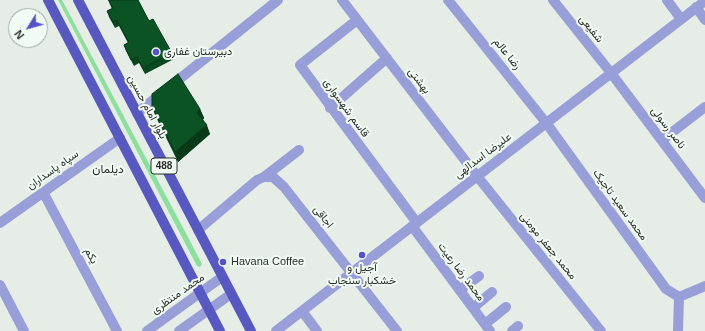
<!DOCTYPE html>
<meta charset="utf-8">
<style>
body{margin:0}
#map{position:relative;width:705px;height:331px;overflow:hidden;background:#e5ede6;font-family:Arial,sans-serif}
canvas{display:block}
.north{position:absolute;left:8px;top:8px;width:40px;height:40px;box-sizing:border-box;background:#f2fbf3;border:1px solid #a2a9a3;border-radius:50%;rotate:233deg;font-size:11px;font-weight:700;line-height:16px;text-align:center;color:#2b2e2b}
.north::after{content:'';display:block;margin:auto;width:14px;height:18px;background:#5551c8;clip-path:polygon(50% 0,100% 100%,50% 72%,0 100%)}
</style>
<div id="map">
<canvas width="705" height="331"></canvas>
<div class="north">N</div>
</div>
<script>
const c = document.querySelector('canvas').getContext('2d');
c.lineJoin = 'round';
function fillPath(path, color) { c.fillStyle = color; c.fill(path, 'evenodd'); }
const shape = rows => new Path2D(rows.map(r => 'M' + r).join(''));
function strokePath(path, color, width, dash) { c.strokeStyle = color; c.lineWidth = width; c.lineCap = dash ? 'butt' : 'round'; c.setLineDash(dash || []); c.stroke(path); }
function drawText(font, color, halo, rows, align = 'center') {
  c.font = font + ' Arial,Vazirmatn,sans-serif'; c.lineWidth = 4; c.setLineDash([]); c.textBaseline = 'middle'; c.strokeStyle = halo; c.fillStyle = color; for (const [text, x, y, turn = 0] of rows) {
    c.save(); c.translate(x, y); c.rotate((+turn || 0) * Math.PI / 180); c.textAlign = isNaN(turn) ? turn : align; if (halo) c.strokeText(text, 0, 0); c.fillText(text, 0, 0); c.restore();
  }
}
fillPath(shape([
 [58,0,62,0,189,239,202,264,200,267,197,266]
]), '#8ddf9d');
strokePath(shape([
 [342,0,477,176,601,331],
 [448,0,547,124,666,289,679,297],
 [553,0,611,73,705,198],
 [667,0,681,19],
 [696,7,705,20],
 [357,20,300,65,417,223],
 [330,108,387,58],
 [137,113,278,0],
 [662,140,705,107],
 [264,177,299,150],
 [43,192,117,331],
 [0,223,120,138],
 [412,226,490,331],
 [198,230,257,180,264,177,273,177,284,187,397,331],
 [0,285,24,331],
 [460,290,479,276],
 [679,297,705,286],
 [473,308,492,292],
 [302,311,317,331],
 [485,324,506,307],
 [147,331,222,277],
 [179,331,231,294],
 [276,331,705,1],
 [512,331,518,326],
 [678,331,679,297]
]), '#989ed8', 10);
strokePath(shape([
 [48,0,220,331],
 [78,0,251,331]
]), '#5858c1', 10);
fillPath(shape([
 [108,0,138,0,149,21,172,53,174,59,145,74,139,63,134,66,126,51,124,45,128,43,119,26,115,28,109,17,107,11,112,9],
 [152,106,200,109,204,118,203,120,210,134,178,162,155,115]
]), '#09471f');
fillPath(shape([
 [200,109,204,118,201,122,197,113],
 [207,125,210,134,178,162,175,152]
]), '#083a19');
const building = shape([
 [109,0,138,0,149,21,153,19,172,53,143,68,137,57,131,60,124,45,129,42,117,20,113,22,107,11,113,8,109,0],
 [178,74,200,109,197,113,207,125,175,152,152,106,152,94,178,74]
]);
fillPath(building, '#0b5324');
strokePath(building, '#083a19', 1);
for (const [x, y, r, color] of [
 [156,52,4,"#5551c8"],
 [362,255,4,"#5551c8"],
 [223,262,4,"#5551c8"]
]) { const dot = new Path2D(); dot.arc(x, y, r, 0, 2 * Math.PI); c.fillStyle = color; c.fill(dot); strokePath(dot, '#f2fbf3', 1.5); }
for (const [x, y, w] of [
 [164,166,26]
]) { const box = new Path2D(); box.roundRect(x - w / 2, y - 8, w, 16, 3); c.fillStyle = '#f2fbf3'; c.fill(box); strokePath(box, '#2b2e2b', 1); }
drawText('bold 10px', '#2b2e2b', null, [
 ["488",164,166]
]);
drawText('11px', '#2b2e2b', '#f2fbf3', [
 ["شفیعی",591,29,51],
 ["رضا عالم",507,54,51],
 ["بهشتی",419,81,53],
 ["بلوار امام حسین",147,107,62],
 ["قاسم شهسواری",346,108,54],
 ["ناصر رسولی",668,128,53],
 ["علیرضا اسدالهی",483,156,-37],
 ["سپاه پاسداران",53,170,-35],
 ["محمد سعید تاجیک",620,205,54],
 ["اجاقی",323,217,52],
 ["محمد جعفر مومنی",548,246,51],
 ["یکم",91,256,62],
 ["محمد رضا رعیت",461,272,53],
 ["محمد منتظری",178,294,-35]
]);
drawText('11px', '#2b2e2b', '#f2fbf3', [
 ["دبیرستان غفاری",164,52],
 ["Havana Coffee",231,262],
 ["آجیل و",362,268,"center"],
 ["خشکبار سنجاب",362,281,"center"]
], 'left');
drawText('12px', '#2b2e2b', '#f2fbf3', [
 ["دیلمان",108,170]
]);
</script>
